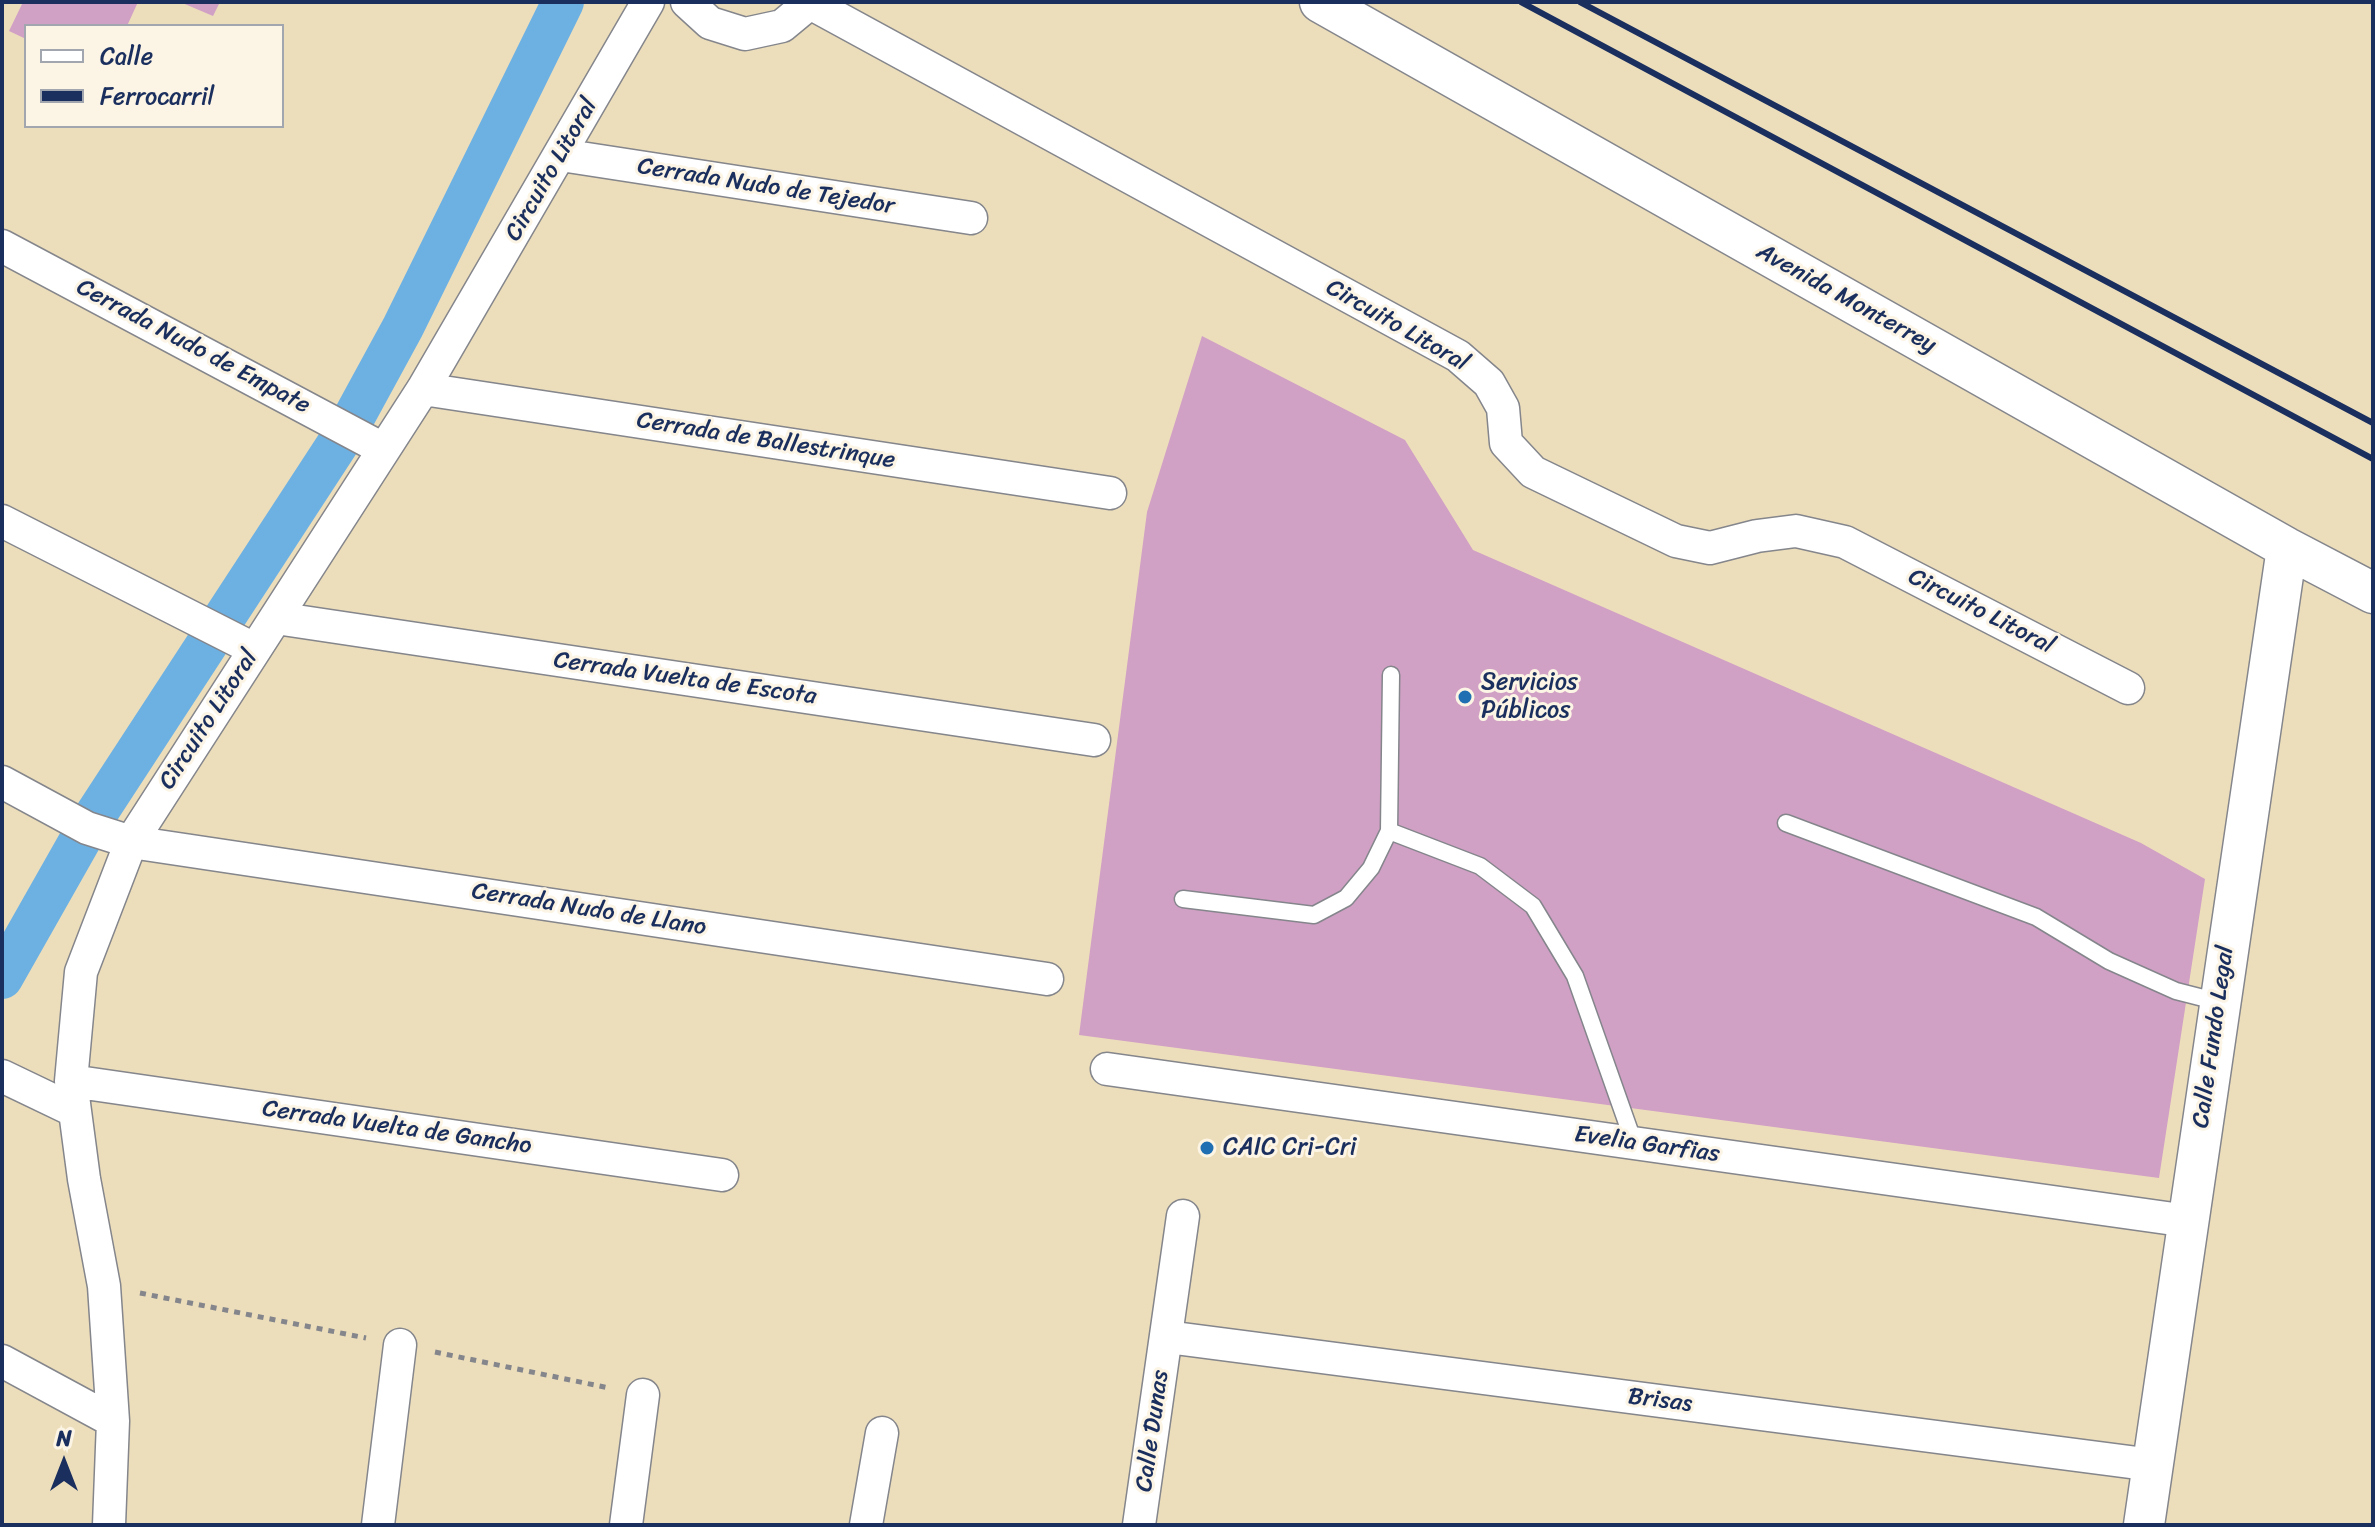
<!DOCTYPE html>
<meta charset="utf-8">
<style>
body{margin:0}
#map{position:relative;width:2375px;height:1527px;overflow:hidden;background:#eddebb;font-family:Sriracha,sans-serif}
canvas{display:block}
.frame{position:absolute;inset:0;border:4px solid #1b2f5e;pointer-events:none}
.legend{position:absolute;left:24px;top:24px;width:260px;height:104px;box-sizing:border-box;background:#fcf5e5;border:2px solid #a2a6af;margin:0;padding:10px 14px;list-style:none;font-size:24px;color:#1b2f5e}
.legend li{display:flex;align-items:center;gap:16px;height:40px}
.legend b{width:40px;border:2px solid #a2a6af}
.north{position:absolute;left:24px;top:1423px;width:80px;height:80px;-webkit-text-stroke:6px #fcf5e5;paint-order:stroke;rotate:0deg;font-size:22px;font-weight:700;line-height:32px;text-align:center;color:#1b2f5e}
.north::after{content:'';display:block;margin:auto;width:28px;height:36px;background:#1b2f5e;clip-path:polygon(50% 0,100% 100%,50% 72%,0 100%)}
</style>
<div id="map">
<canvas width="2375" height="1527"></canvas>
<div class="frame"></div>
<ul class="legend">
<li><b style="height:10px;background:#fff"></b>Calle</li>
<li><b style="height:10px;background:#1b2f5e"></b>Ferrocarril</li>
</ul>
<div class="north">N</div>
</div>
<script>
const c = document.querySelector('canvas').getContext('2d');
c.lineJoin = 'round';
const shape = rows => new Path2D(rows.map(r => 'M' + r).join(''));
function strokePath(path, color, width, dash) { c.strokeStyle = color; c.lineWidth = width; c.lineCap = dash ? 'butt' : 'round'; c.setLineDash(dash || []); c.stroke(path); }
function fillPath(path, color) { c.fillStyle = color; c.fill(path, 'evenodd'); }
function drawText(font, color, halo, rows, align = 'center') {
  c.font = font + ' Sriracha,sans-serif'; c.lineWidth = 6; c.setLineDash([]); c.textBaseline = 'middle'; c.strokeStyle = halo; c.fillStyle = color; for (const [text, x, y, turn = 0] of rows) {
    c.save(); c.translate(x, y); c.rotate((+turn || 0) * Math.PI / 180); c.textAlign = isNaN(turn) ? turn : align; if (halo) c.strokeText(text, 0, 0); c.fillText(text, 0, 0); c.restore();
  }
}
strokePath(shape([
 [2,978,87,828,348,428,403,327,563,2]
]), '#6db1e3', 42);
fillPath(shape([
 [23,2,138,2,127,26,26,26,26,39,9,31],
 [180,2,220,2,213,16],
 [1202,336,1405,440,1473,550,2141,843,2205,879,2159,1178,1079,1035,1147,512]
]), '#d1a0c5');
const service = shape([
 [1786,823,2036,917,2109,961,2176,991,2219,1002],
 [1389,831,1480,866,1533,906,1575,976,1634,1143],
 [1183,899,1314,915,1346,898,1371,868,1389,831,1391,675]
]);
const minor = shape([
 [687,2,710,23,745,34,782,26,811,2],
 [810,3,1458,356,1489,383,1503,408,1506,443,1533,472,1676,541,1710,548,1757,536,1796,531,1845,542,2128,688],
 [561,155,971,218],
 [2,246,383,449],
 [423,389,1110,493],
 [2,521,254,649],
 [276,618,1094,740],
 [2,782,87,828,131,842,1047,979],
 [1107,1069,2188,1221],
 [2,1076,75,1111],
 [71,1081,722,1175],
 [1167,1337,2153,1465],
 [2,1361,113,1421],
 [109,1525,113,1421,104,1286,84,1179,71,1081,81,972,131,842,423,389,648,2],
 [378,1525,400,1345],
 [626,1525,643,1395],
 [866,1525,882,1433],
 [1139,1525,1183,1216]
]);
const tertiary = shape([
 [1320,2,2287,548,2373,593],
 [2144,1525,2287,548]
]);
strokePath(service, '#84868c', 19);
strokePath(minor, '#84868c', 35);
strokePath(tertiary, '#84868c', 43);
strokePath(shape([
 [140,1293,366,1338],
 [435,1352,609,1388]
]), '#84868c', 5, [6, 6]);
strokePath(service, '#fff', 16);
strokePath(minor, '#fff', 32);
strokePath(tertiary, '#fff', 40);
strokePath(shape([
 [1521,2,2373,459],
 [1580,2,2373,423]
]), '#1b2f5e', 6);
for (const [x, y, r, color] of [
 [1465,697,8,"#1f6fb2"],
 [1207,1148,8,"#1f6fb2"]
]) { const dot = new Path2D(); dot.arc(x, y, r, 0, 2 * Math.PI); c.fillStyle = color; c.fill(dot); strokePath(dot, '#fcf5e5', 3); }
drawText('24px', '#1b2f5e', '#fcf5e5', [
 ["Circuito Litoral",552,170,-60],
 ["Cerrada Nudo de Tejedor",766,187,9],
 ["Avenida Monterrey",1846,299,29],
 ["Circuito Litoral",1397,326,30],
 ["Cerrada Nudo de Empate",193,347,28],
 ["Cerrada de Ballestrinque",766,441,9],
 ["Circuito Litoral",1981,612,27],
 ["Cerrada Vuelta de Escota",685,679,8],
 ["Circuito Litoral",209,720,-57],
 ["Cerrada Nudo de Llano",589,910,9],
 ["Calle Fundo Legal",2214,1037,-82],
 ["Cerrada Vuelta de Gancho",397,1128,8],
 ["Evelia Garfias",1647,1145,8],
 ["Brisas",1660,1401,7],
 ["Calle Dunas",1153,1431,-82]
]);
drawText('24px', '#1b2f5e', '#fcf5e5', [
 ["Servicios",1481,683],
 ["Públicos",1481,711],
 ["CAIC Cri-Cri",1223,1148]
], 'left');
</script>
